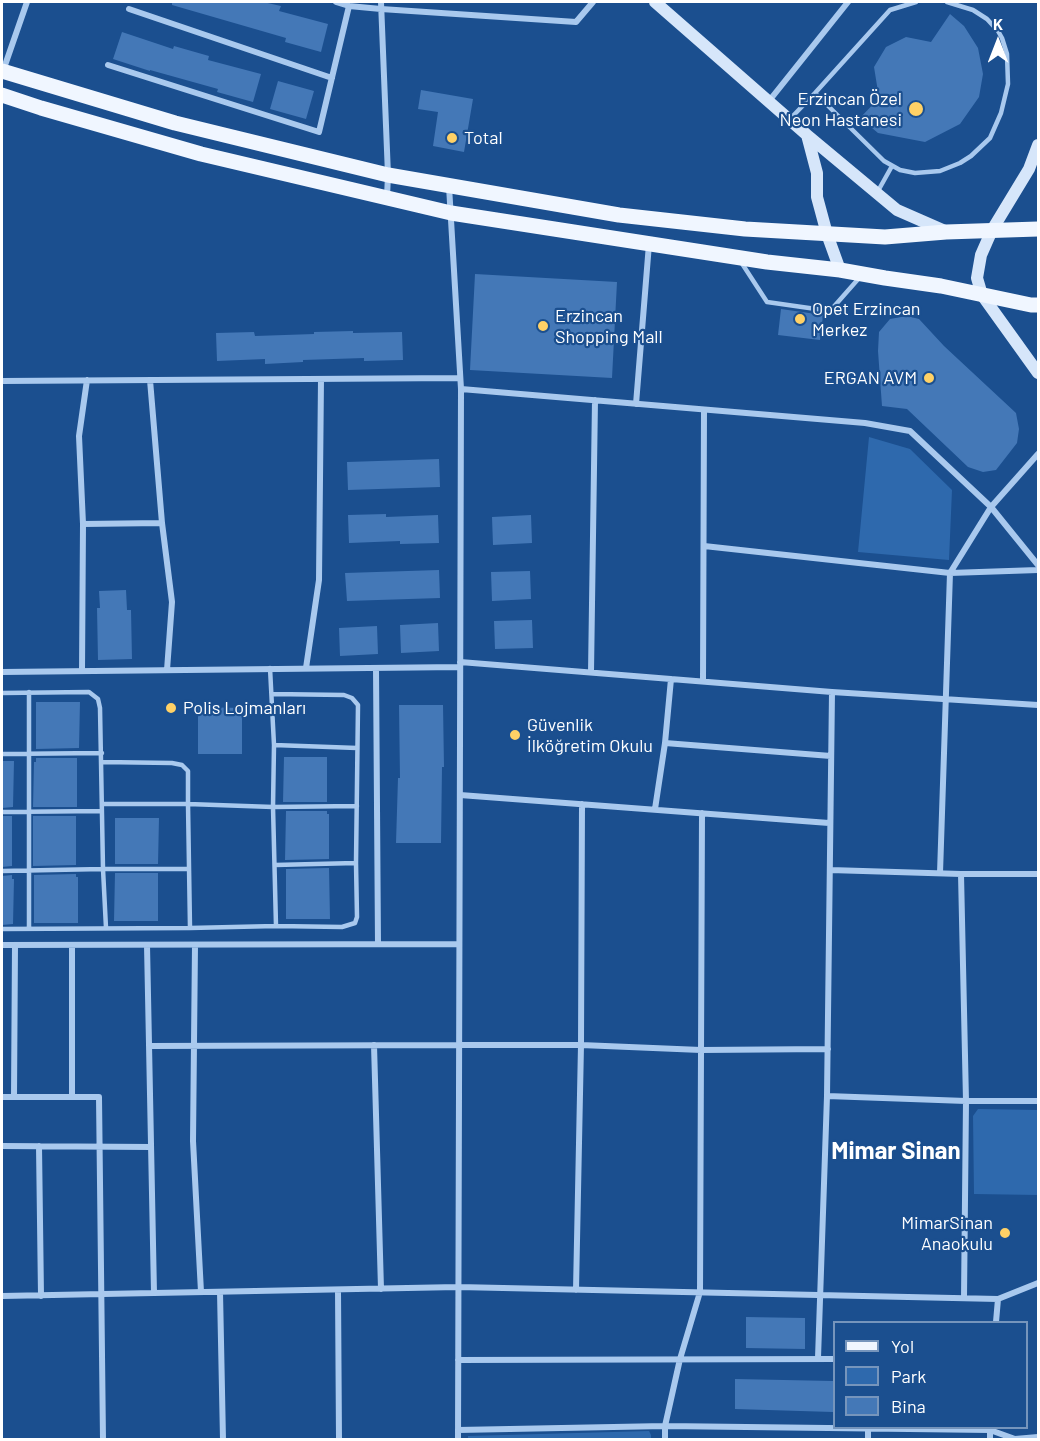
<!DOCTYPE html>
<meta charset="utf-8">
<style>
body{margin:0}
#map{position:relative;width:1040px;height:1441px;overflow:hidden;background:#1b4f8f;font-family:Barlow,sans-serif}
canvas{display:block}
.frame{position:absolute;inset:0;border:3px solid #fff;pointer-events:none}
.legend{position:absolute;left:833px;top:1321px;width:195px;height:108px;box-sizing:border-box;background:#1b4f8f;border:2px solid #7695bc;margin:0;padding:8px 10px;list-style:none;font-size:18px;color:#fff}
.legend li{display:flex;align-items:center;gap:12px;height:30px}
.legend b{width:30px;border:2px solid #7695bc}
.north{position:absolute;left:968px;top:12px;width:60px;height:60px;-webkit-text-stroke:4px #1b4f8f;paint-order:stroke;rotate:0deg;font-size:16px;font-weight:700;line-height:24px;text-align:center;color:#fff}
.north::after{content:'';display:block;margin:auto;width:21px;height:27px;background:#fff;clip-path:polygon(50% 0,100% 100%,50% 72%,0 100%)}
</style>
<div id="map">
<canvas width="1040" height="1441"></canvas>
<div class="frame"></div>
<ul class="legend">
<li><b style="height:8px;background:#f0f6ff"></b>Yol</li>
<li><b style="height:16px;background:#2e69ad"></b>Park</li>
<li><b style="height:16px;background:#4478b7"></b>Bina</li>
</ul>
<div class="north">K</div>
</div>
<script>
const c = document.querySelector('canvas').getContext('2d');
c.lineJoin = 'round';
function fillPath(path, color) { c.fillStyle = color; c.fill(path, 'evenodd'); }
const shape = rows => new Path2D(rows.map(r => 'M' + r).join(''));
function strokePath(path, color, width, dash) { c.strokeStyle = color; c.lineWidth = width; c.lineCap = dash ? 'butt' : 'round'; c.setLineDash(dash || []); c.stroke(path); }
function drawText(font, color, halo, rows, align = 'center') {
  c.font = font + ' Barlow,sans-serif'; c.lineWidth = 4.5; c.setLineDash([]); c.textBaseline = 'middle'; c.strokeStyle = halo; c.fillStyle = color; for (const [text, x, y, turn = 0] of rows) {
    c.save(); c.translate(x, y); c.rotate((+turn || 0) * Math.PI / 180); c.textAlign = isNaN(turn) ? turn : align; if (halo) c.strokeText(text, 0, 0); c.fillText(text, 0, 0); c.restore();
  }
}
fillPath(shape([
 [869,437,910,449,952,490,949,560,858,552],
 [978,1109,1038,1110,1038,1195,974,1194,973,1116],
 [649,1431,651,1435,651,1439,468,1439,468,1436]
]), '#2e69ad');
fillPath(shape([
 [172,2,263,2,281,6,279,11,328,24,321,52,285,42,286,38,172,5],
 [950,14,964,26,978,48,983,74,979,97,960,124,925,142,878,133,860,118,879,98,874,67,886,47,906,37,931,42],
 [122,32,173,49,174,46,209,56,208,60,261,74,253,102,217,92,218,89,150,70,150,71,113,59],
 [278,81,314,91,306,119,270,109],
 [421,90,473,99,464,152,433,146,438,112,418,109],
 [475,274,617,282,612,378,470,370],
 [781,309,823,315,820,340,778,335],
 [907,316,919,319,944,346,1016,413,1019,429,1017,443,996,470,983,472,968,467,907,409,882,406,878,351,879,332,890,319],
 [353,331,353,333,402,332,403,360,364,361,364,358,303,360,303,362,265,364,265,359,217,361,216,333,254,332,255,336,314,334,314,332],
 [439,459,440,487,348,490,347,462],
 [386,514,386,517,438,515,439,543,400,544,400,541,349,543,348,515],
 [531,515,532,543,493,545,492,517],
 [439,570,440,598,347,601,345,573],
 [530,571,531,599,492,601,491,572],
 [126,590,127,610,131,610,132,659,98,660,97,608,100,608,99,591],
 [532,620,533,648,495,649,494,621],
 [438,623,439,651,401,653,400,625],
 [377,626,378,654,340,656,339,628],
 [36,702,80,702,79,748,36,749],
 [399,705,443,705,444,767,442,767,441,843,396,843,398,778,400,778],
 [198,707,242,708,242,754,198,754],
 [284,757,327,757,327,802,283,802],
 [36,758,77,758,77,807,33,807,34,762,36,762],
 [2,761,14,761,13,807,2,808],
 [286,811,327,811,327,814,329,814,329,859,285,860],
 [2,816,12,816,12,866,2,867],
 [33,816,76,816,76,865,33,866],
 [115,818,159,818,158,864,115,864],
 [329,868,330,919,286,919,286,869],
 [115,873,158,873,158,921,114,921],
 [76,874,76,877,78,877,78,923,34,923,34,875],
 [2,876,12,875,12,879,14,879,13,924,2,925],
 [746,1317,805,1318,805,1349,746,1348],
 [735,1379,833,1381,833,1412,735,1409]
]), '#4478b7');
strokePath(shape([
 [815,93,884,161,900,170,915,173,940,171,960,163,971,156,990,138,1001,113,1008,84,1007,54,1002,38,998,31,987,19,973,10,947,2],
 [790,119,815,93,890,10,916,2],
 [878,191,892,166],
 [741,262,767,302,830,311,860,277],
 [270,668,274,745,273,807,276,926],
 [29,692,29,928],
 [2,693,89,692,98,699,100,708,103,869,106,928],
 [274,745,357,748],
 [2,754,102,753],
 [102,762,172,763,182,765,188,771,188,804,273,807,357,806],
 [102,804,188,804,190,928],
 [2,812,102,811],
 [275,865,356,863],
 [2,871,103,869,189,869],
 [2,929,190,928,276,926,342,927,355,923,357,917,356,863,358,705,352,698,344,695,272,694]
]), '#a9c9ee', 4.5);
strokePath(shape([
 [336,2,349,6,381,9,576,22,593,2],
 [381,2,388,175,387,197],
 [129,9,332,78],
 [108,65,319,132,349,6],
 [3,71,27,2],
 [769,101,848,2],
 [449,186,461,389,458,1440],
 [150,380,162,523,172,602,167,670],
 [2,381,460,378],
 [461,389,865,423,910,431,991,507,1038,565],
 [636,404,649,244],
 [83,524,162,523],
 [704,546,950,573,1038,570],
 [460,662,832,692,1038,705],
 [306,668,319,580,321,379],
 [376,668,378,944],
 [82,671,83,524,79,436,87,380],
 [2,672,460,667],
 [591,672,595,400],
 [703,681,704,410],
 [665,743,831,756],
 [460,795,829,823],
 [655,809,665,743,671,679],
 [830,870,961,874,1038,874],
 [940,873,950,573,991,507,1038,454],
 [961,874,966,1101,964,1298],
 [2,945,459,944],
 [147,945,154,1293],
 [195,945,193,1141,201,1292],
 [374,1045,381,1289],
 [149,1046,459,1045,581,1045,701,1050,828,1049],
 [827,1096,966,1101,1038,1101],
 [2,1097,99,1097,103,1440],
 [14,1097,15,945],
 [72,1097,72,945],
 [2,1146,151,1147],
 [39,1146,41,1296],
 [338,1290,339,1440],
 [576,1290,581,1045,582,804],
 [220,1292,223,1440],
 [2,1296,458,1287,998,1299,1038,1283],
 [996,1322,998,1299],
 [818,1358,827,1096,832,692],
 [458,1360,834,1359],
 [458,1430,665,1426,990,1430,990,1428],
 [665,1440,665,1426,680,1359,700,1292,702,813],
 [868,1440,868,1428],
 [990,1440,990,1430,1015,1439,1038,1437]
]), '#a9c9ee', 6);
strokePath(shape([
 [655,2,807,135,897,210,945,231],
 [807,135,817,173,817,197,827,234,840,270],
 [1038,145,1029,169,992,230,981,255,977,278,982,295,1038,373]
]), '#d6e6fa', 12);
strokePath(shape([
 [2,71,175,123,388,175,619,215,745,229,885,237,946,232,1038,229],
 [2,95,41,108,201,154,451,213,767,262,840,270,885,278,941,286,1031,305,1038,305]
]), '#f0f6ff', 15);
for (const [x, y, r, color] of [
 [916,109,8,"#ffd166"],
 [452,138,6,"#ffd166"],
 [800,319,6,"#ffd166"],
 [543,326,6,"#ffd166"],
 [929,378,6,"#ffd166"],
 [171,708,6,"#ffd166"],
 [515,735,6,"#ffd166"],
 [1005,1233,6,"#ffd166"]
]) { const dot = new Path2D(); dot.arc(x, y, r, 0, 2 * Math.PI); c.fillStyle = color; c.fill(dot); strokePath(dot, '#1b4f8f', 2); }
drawText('18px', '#fff', '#1b4f8f', [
 ["Erzincan Özel",902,99,"right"],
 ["Neon Hastanesi",902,120,"right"],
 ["Total",464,138],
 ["Opet Erzincan",812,309],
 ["Merkez",812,330],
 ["Erzincan",555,316],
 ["Shopping Mall",555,337],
 ["ERGAN AVM",917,378,"right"],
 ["Polis Lojmanları",183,708],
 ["Güvenlik",527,725],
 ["İlköğretim Okulu",527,746],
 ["MimarSinan",993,1223,"right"],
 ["Anaokulu",993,1244,"right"]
], 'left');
drawText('bold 24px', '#fff', '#1b4f8f', [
 ["Mimar Sinan",896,1151]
]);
</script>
